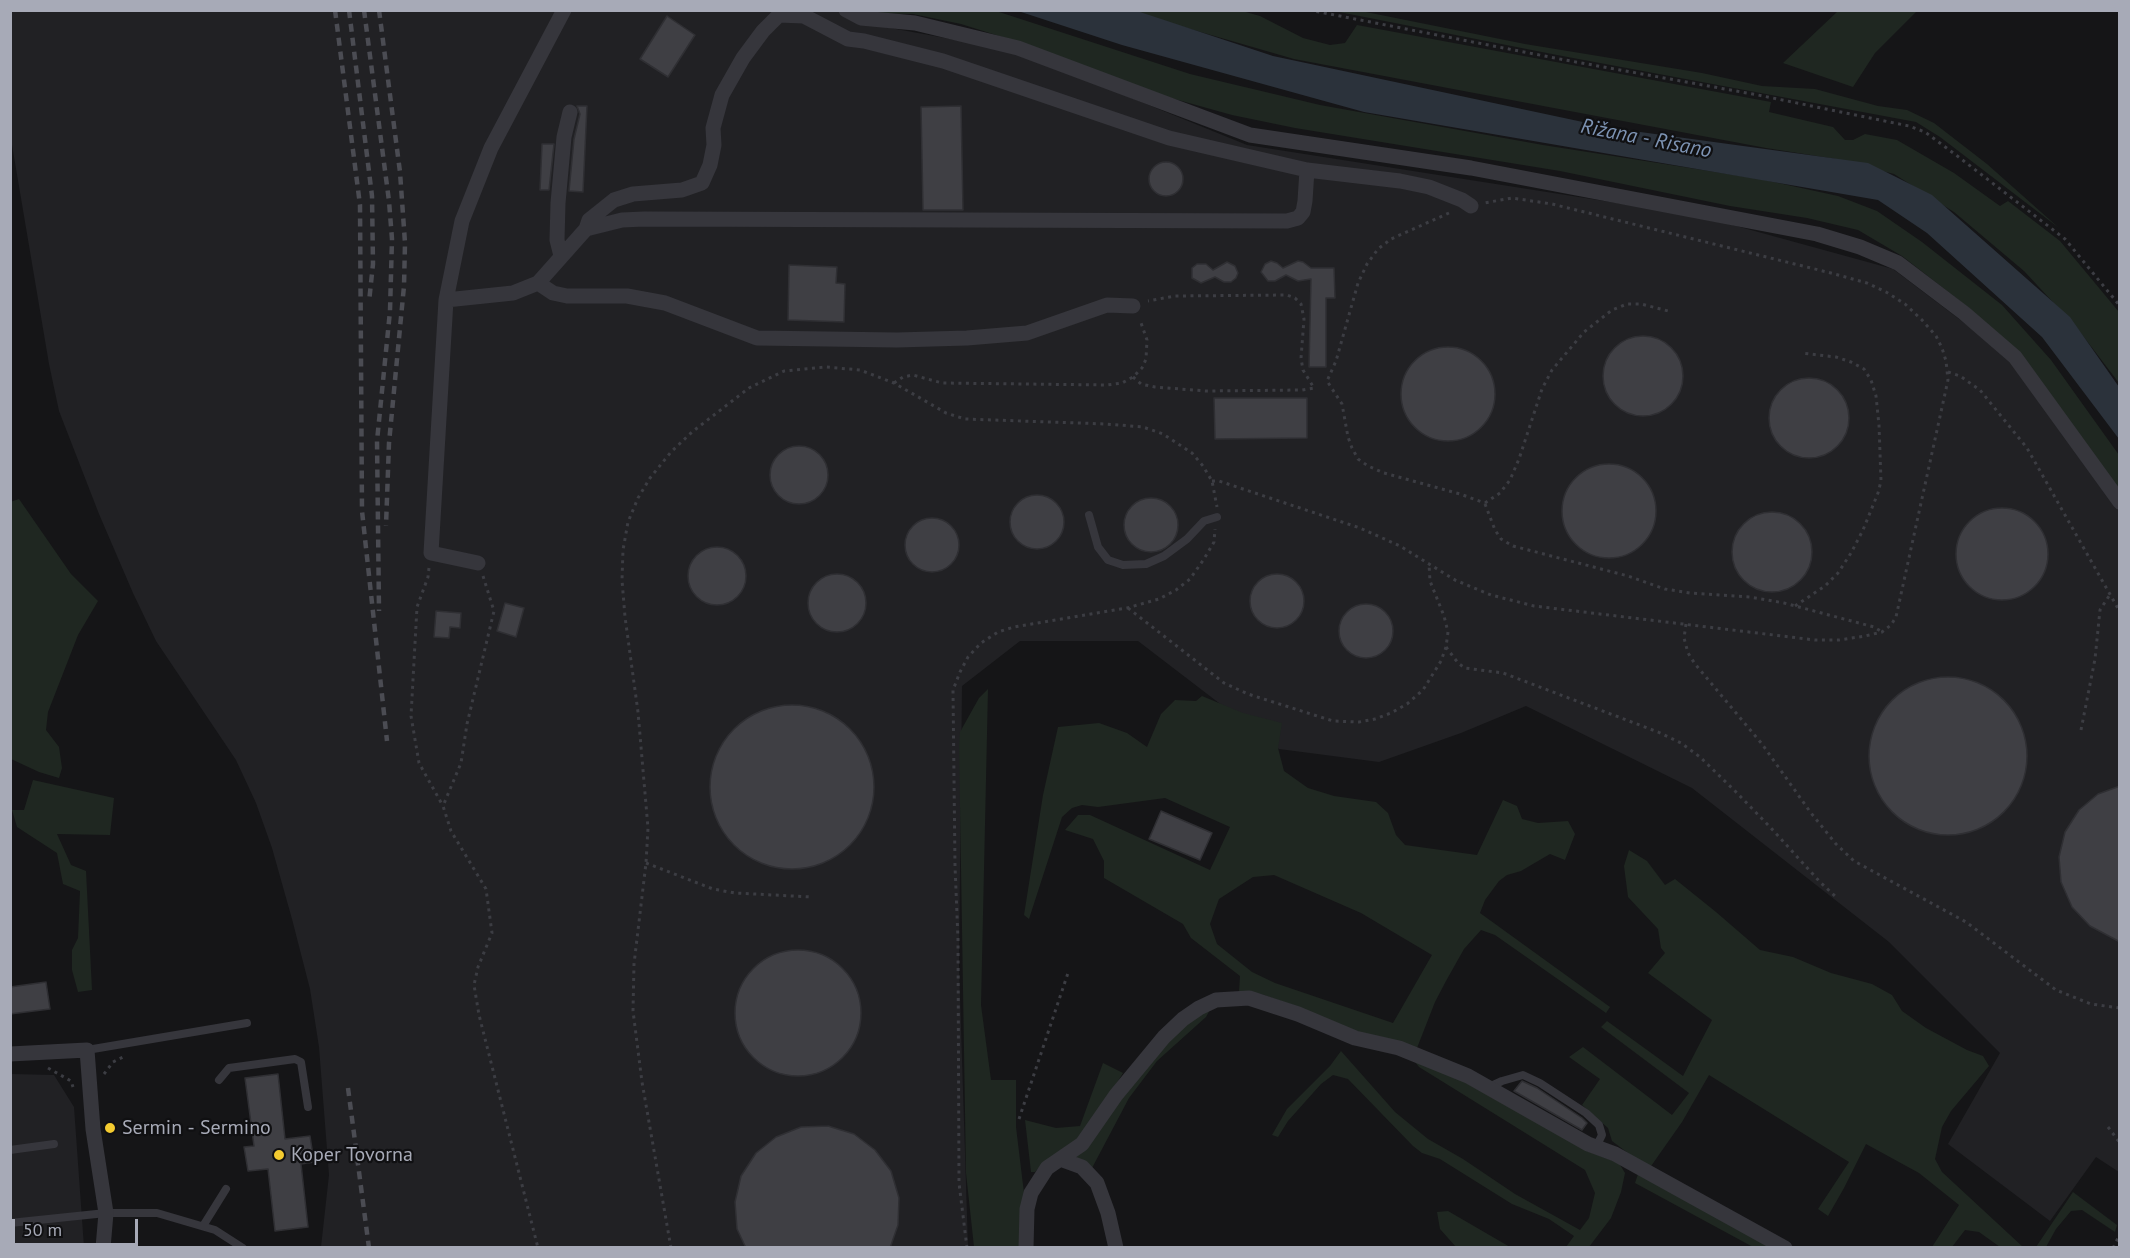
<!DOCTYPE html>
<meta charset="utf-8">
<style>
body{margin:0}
#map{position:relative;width:2130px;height:1258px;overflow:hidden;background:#151517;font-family:"PT Sans",sans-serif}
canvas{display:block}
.frame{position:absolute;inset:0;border:12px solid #a7aab7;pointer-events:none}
.scale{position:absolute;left:12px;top:1219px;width:126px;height:27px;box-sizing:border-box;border:3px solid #a7aab7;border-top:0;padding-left:8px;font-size:18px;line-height:21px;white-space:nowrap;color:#a7aab7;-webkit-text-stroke:4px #101012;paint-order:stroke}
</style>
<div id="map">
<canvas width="2130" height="1258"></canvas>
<div class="frame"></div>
<div class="scale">50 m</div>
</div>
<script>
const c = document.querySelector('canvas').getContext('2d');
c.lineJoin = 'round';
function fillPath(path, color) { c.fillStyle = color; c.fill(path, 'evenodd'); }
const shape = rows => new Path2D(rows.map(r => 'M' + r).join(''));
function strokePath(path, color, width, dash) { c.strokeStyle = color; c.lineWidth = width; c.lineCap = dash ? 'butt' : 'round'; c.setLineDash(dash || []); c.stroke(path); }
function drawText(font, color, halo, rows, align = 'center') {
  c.font = font + ' "PT Sans",sans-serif'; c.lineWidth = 4.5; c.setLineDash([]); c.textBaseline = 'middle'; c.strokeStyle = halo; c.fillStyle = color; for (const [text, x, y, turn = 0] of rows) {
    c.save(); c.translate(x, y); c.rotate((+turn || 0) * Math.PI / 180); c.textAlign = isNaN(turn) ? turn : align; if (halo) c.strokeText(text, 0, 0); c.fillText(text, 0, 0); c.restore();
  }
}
fillPath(shape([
 [10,11,838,11,858,22,1016,51,1247,145,1700,216,1893,269,2012,359,2119,509,2119,1172,2096,1157,2050,1221,1948,1144,2000,1053,1889,942,1692,788,1526,706,1461,733,1379,762,1279,749,1138,641,1020,641,962,686,959,965,968,1247,321,1247,329,1175,319,1047,310,989,292,919,272,848,256,803,236,760,156,641,133,593,99,514,59,411,49,364,11,139],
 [11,1074,54,1075,74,1107,84,1247,11,1248]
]), '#212124');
fillPath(shape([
 [850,11,996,11,1190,74,1320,105,1543,145,1760,179,1838,196,1877,211,1922,242,2002,305,2051,360,2119,455,2119,495,1969,308,1902,256,1858,230,1807,218,1730,206,1560,171,1295,128,1232,115,1153,93,1015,41,961,24,913,14,864,13],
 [1128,11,1242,11,1260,16,1303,38,1330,45,1345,43,1357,25,1771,102,1769,112,1833,127,1845,140,1853,140,1865,134,1897,140,1954,173,2000,206,2008,201,2060,241,2119,312,2119,383,2077,328,2024,271,1954,212,1894,174,1836,159,1766,148,1294,59],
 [1361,11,1525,44,1702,73,1762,86,1815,89,1878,106,1907,110,1934,123,1987,164,2059,228,1940,137,1916,122,1557,55,1334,11],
 [1838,11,1838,10,1917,11,1875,53,1853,87,1783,63],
 [19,499,71,574,98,601,78,635,48,712,46,730,59,747,62,768,59,778,39,772,11,759,10,502],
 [988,689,981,1005,991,1080,1016,1080,1016,1127,1024,1193,1021,1247,974,1247,966,1173,959,745,960,732,979,698],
 [1202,696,1243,713,1282,723,1278,748,1284,771,1308,788,1334,796,1376,802,1388,813,1396,835,1405,845,1477,855,1503,800,1517,806,1522,819,1538,823,1568,821,1575,834,1565,860,1550,854,1521,871,1507,875,1499,881,1485,900,1480,913,1610,1007,1606,1013,1495,935,1481,930,1464,949,1446,981,1435,1002,1417,1048,1355,1032,1293,1005,1261,994,1239,992,1240,976,1191,938,1183,924,1104,878,1104,861,1093,839,1065,830,1078,815,1090,815,1210,870,1230,827,1165,798,1098,807,1082,805,1072,808,1062,817,1029,919,1024,915,1043,795,1058,727,1099,723,1127,733,1147,747,1161,714,1175,700,1196,701],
 [1274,875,1361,913,1432,955,1393,1023,1275,983,1252,972,1217,944,1210,924,1219,899,1253,877],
 [33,780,114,798,110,835,57,834,71,865,86,871,92,990,78,992,72,970,72,950,78,938,80,891,63,884,57,853,17,827,12,810,24,810],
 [1629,850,1647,861,1665,885,1675,879,1716,912,1760,950,1793,957,1831,973,1872,984,1892,995,1902,1011,1926,1028,1967,1050,1983,1056,1989,1066,1951,1111,1942,1127,1935,1159,1942,1172,2023,1247,2000,1247,1979,1232,1965,1230,1952,1247,1932,1247,1959,1205,1919,1173,1866,1144,1844,1188,1828,1216,1818,1209,1849,1162,1709,1075,1682,1122,1649,1169,1612,1141,1608,1128,1582,1105,1600,1079,1569,1057,1583,1047,1672,1115,1689,1093,1601,1027,1607,1021,1683,1076,1712,1020,1648,973,1665,953,1661,948,1658,929,1628,897,1624,866],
 [1211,1008,1206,1017,1157,1061,1129,1098,1092,1168,1073,1158,1125,1091,1177,1030],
 [1341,1051,1395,1112,1428,1139,1463,1159,1515,1194,1580,1230,1589,1218,1595,1193,1585,1170,1419,1067,1412,1058,1445,1071,1589,1152,1619,1163,1625,1173,1621,1192,1611,1218,1589,1247,1566,1247,1574,1236,1549,1219,1512,1204,1440,1159,1422,1153,1413,1146,1348,1079,1333,1075,1321,1084,1288,1121,1278,1137,1272,1135,1287,1109,1330,1066],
 [1103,1063,1123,1073,1096,1116,1083,1135,1043,1163,1035,1172,1031,1172,1025,1120,1056,1128,1080,1126],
 [1638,1174,1776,1247,1753,1247,1635,1183],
 [2073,1192,2117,1225,2115,1232,2082,1210,2071,1211,2056,1229,2046,1247,2036,1247],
 [1448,1211,1510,1247,1456,1247,1440,1229,1437,1212]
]), '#1f2721');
fillPath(shape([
 [1018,11,1137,11,1273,56,1611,128,1868,163,1932,195,2070,317,2119,387,2119,439,2042,337,1927,233,1878,200,1364,112,1122,45]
]), '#2b323b');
const building = shape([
 [667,16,695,35,668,77,640,59,667,16],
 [577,106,587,106,583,192,569,191,574,139,580,114,577,106],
 [961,106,963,210,923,210,921,107,961,106],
 [542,144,554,144,549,190,540,190,542,144],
 '1149 179a17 17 0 1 1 34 0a17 17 0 1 1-34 0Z',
 [1271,261,1277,263,1283,268,1298,261,1303,262,1311,268,1334,268,1335,298,1326,298,1326,367,1309,367,1311,279,1298,281,1286,275,1275,281,1268,281,1261,272,1265,264,1271,261],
 [1227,262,1235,266,1238,273,1236,278,1231,282,1224,282,1215,277,1201,283,1192,278,1192,268,1197,264,1206,264,1213,270,1227,262],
 [789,265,837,267,836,283,845,284,844,322,788,320,789,265],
 '1603 376a40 40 0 1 1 80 0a40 40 0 1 1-80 0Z',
 '1401 394a47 47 0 1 1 94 0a47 47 0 1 1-94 0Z',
 '1769 418a40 40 0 1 1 80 0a40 40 0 1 1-80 0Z',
 [1214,398,1307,398,1307,438,1215,439,1214,398],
 '770 475a29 29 0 1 1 58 0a29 29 0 1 1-58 0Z',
 '1562 511a47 47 0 1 1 94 0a47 47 0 1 1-94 0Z',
 '1010 522a27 27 0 1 1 54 0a27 27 0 1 1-54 0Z',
 '1124 525a27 27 0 1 1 54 0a27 27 0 1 1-54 0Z',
 '1956 554a46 46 0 1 1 92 0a46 46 0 1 1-92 0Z',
 '1732 552a40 40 0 1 1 80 0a40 40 0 1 1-80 0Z',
 '905 545a27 27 0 1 1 54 0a27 27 0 1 1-54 0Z',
 '688 576a29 29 0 1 1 58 0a29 29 0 1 1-58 0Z',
 '808 603a29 29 0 1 1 58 0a29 29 0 1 1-58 0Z',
 '1250 601a27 27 0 1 1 54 0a27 27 0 1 1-54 0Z',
 [505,603,524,608,516,637,497,631,505,603],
 '1339 631a27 27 0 1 1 54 0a27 27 0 1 1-54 0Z',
 [436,611,461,613,460,628,450,627,449,638,434,637,436,611],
 '1869 756a79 79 0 1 1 158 0a79 79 0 1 1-158 0Z',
 '710 787a82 82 0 1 1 164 0a82 82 0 1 1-164 0Z',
 [2120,786,2120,942,2090,926,2072,907,2061,882,2059,857,2065,832,2079,810,2098,794,2120,786],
 [1161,811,1212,833,1200,860,1149,839,1161,811],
 '735 1013a63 63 0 1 1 126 0a63 63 0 1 1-126 0Z',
 [46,982,50,1009,10,1014,10,987,46,982],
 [278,1074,285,1139,310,1136,314,1162,301,1164,308,1227,275,1231,268,1169,248,1171,244,1147,254,1146,245,1078,278,1074],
 [1522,1081,1537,1088,1582,1118,1587,1123,1582,1130,1514,1091,1522,1081],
 [828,1126,854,1134,875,1150,891,1171,899,1198,898,1225,890,1248,746,1248,737,1229,735,1202,741,1176,756,1153,776,1137,801,1127,828,1126]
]);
fillPath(building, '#3f3f44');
strokePath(building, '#2f2f33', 1.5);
strokePath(shape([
 [1309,10,1565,60,1758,95,1909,126,1925,132,1956,155,2065,239,2120,306],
 [1449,213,1391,239,1378,249,1367,264,1358,283,1336,361,1327,381,1342,404,1348,437,1352,448,1358,459,1368,466,1384,473,1460,494,1485,503],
 [1948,372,1960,376,1980,390,2027,448,2120,612],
 [1133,377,1141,384,1155,387,1206,391,1302,390,1314,388,1303,370,1301,358,1304,319,1301,304,1295,298,1287,295,1175,296,1148,301],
 [894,383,903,377,913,375,942,383,1107,385,1122,383,1133,377,1142,368,1146,359,1147,340,1140,320],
 [1212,481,1219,481,1360,528,1400,546,1455,580,1491,595,1534,606,1815,640,1839,640,1865,636,1882,632,1891,625,1896,617,1948,380,1946,361,1942,348,1936,336,1922,320,1905,304,1886,292,1867,283,1831,273,1552,204,1512,198,1484,203],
 [1485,503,1500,493,1510,480,1519,459,1542,389,1552,370,1584,332,1612,310,1627,304,1641,304,1672,312],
 [1485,504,1495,530,1501,539,1513,546,1628,576,1665,589,1690,593,1750,597,1784,603,1874,627,1882,632],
 [429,568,428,577,417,607,411,716,419,763,443,806],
 [483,576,494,611,467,724,461,763,443,806,451,831,486,889,492,933,478,967,474,985,479,1015,538,1248],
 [1795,606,1825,586,1838,573,1851,553,1863,530,1878,493,1881,481,1879,425,1876,396,1871,380,1864,369,1851,362,1836,357,1801,353],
 [1128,608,1224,683,1248,694,1333,721,1359,722,1375,719,1391,713,1407,704,1423,690,1441,661,1446,647,1448,632,1444,616,1430,581,1429,564],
 [1686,624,1684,638,1688,653,1695,664,1762,744,1811,813,1836,844,1854,861,1966,922,2056,990,2091,1004,2120,1008],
 [1446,647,1458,663,1465,668,1503,673,1658,732,1681,743,1700,757,1735,791,1771,828,1820,882,1836,897],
 [2081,730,2095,659,2100,610,2109,596],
 [646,863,713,889,735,893,812,897],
 [48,1068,71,1081,73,1087],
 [104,1074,113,1062,123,1057],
 [1019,1119,1068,973],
 [2108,1127,2120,1143],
 [671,1248,642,1082,633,1011,634,964,646,863,648,828,638,712,625,617,622,580,623,550,628,522,638,498,650,478,671,452,692,432,749,388,784,371,826,367,860,370,894,383,946,413,965,419,1106,424,1143,427,1163,434,1192,453,1203,466,1212,481,1217,507],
 [967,1248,959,1183,958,939,955,866,953,690,960,672,968,657,981,643,998,632,1014,627,1127,608,1159,599,1176,590,1190,579,1204,559,1214,542,1215,529],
 [2113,1248,2120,1234]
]), '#3c3d43', 3, [3, 4.5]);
strokePath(shape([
 [1089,515,1098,547,1108,560,1123,565,1146,564,1164,556,1187,539,1204,521,1217,517],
 [87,1050,247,1023],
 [219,1080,229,1068,295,1059,301,1062,308,1107],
 [1489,1087,1502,1081,1523,1075,1540,1083,1586,1113,1599,1125,1602,1135,1596,1147],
 [10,1150,54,1144],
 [10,1223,106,1213,157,1213,215,1230,243,1248],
 [203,1226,226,1189]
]), '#36363c', 8);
strokePath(shape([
 [846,10,861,18,915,23,1018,48,1250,135,1471,168,1817,234,1860,247,1898,263,1964,313,2015,357,2120,502],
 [586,229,622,220,644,219,1287,221,1298,218,1303,212,1305,201,1307,170],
 [561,256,557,240,558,203,564,137,570,112],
 [538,283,553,293,567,296,627,296,665,303,757,338,897,340,967,338,1027,333,1107,305,1133,306],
 [446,300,513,293,538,283,586,229,589,220,614,200,633,194,682,190,702,183,710,165,714,145,713,128,722,95,743,58,763,31,779,15,804,16,848,39,864,41,943,61,1169,138,1307,170,1400,181,1429,187,1462,200,1471,206],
 [478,563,431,553,446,300,462,221,491,148,564,10],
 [10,1054,87,1050,93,1129,106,1213,103,1248],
 [1060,1159,1082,1167,1097,1183,1108,1213,1116,1248],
 [1026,1248,1027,1209,1031,1193,1047,1168,1082,1144,1116,1095,1164,1037,1183,1019,1199,1008,1216,1000,1249,998,1298,1014,1355,1038,1399,1048,1468,1076,1588,1144,1615,1154,1785,1248]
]), '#36363c', 15);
strokePath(shape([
 [335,10,360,205,362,511,387,741],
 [349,10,372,196,373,264,369,302],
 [364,10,389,201,392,239,390,311,377,441,379,611],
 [379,10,400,172,405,243,404,286,389,443,386,526],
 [348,1088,369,1248]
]), '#4b4c53', 4.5, [8, 6]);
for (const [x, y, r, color] of [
 [110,1128,6,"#f4cb30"],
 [279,1155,6,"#f4cb30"]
]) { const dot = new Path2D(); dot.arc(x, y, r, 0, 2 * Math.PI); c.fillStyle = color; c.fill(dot); strokePath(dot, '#101012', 2); }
drawText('20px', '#a7aab7', '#101012', [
 ["Sermin - Sermino",122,1128],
 ["Koper Tovorna",291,1155]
], 'left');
drawText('italic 21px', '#7d93b3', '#101012', [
 ["Rižana - Risano",1646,139,11]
]);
</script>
